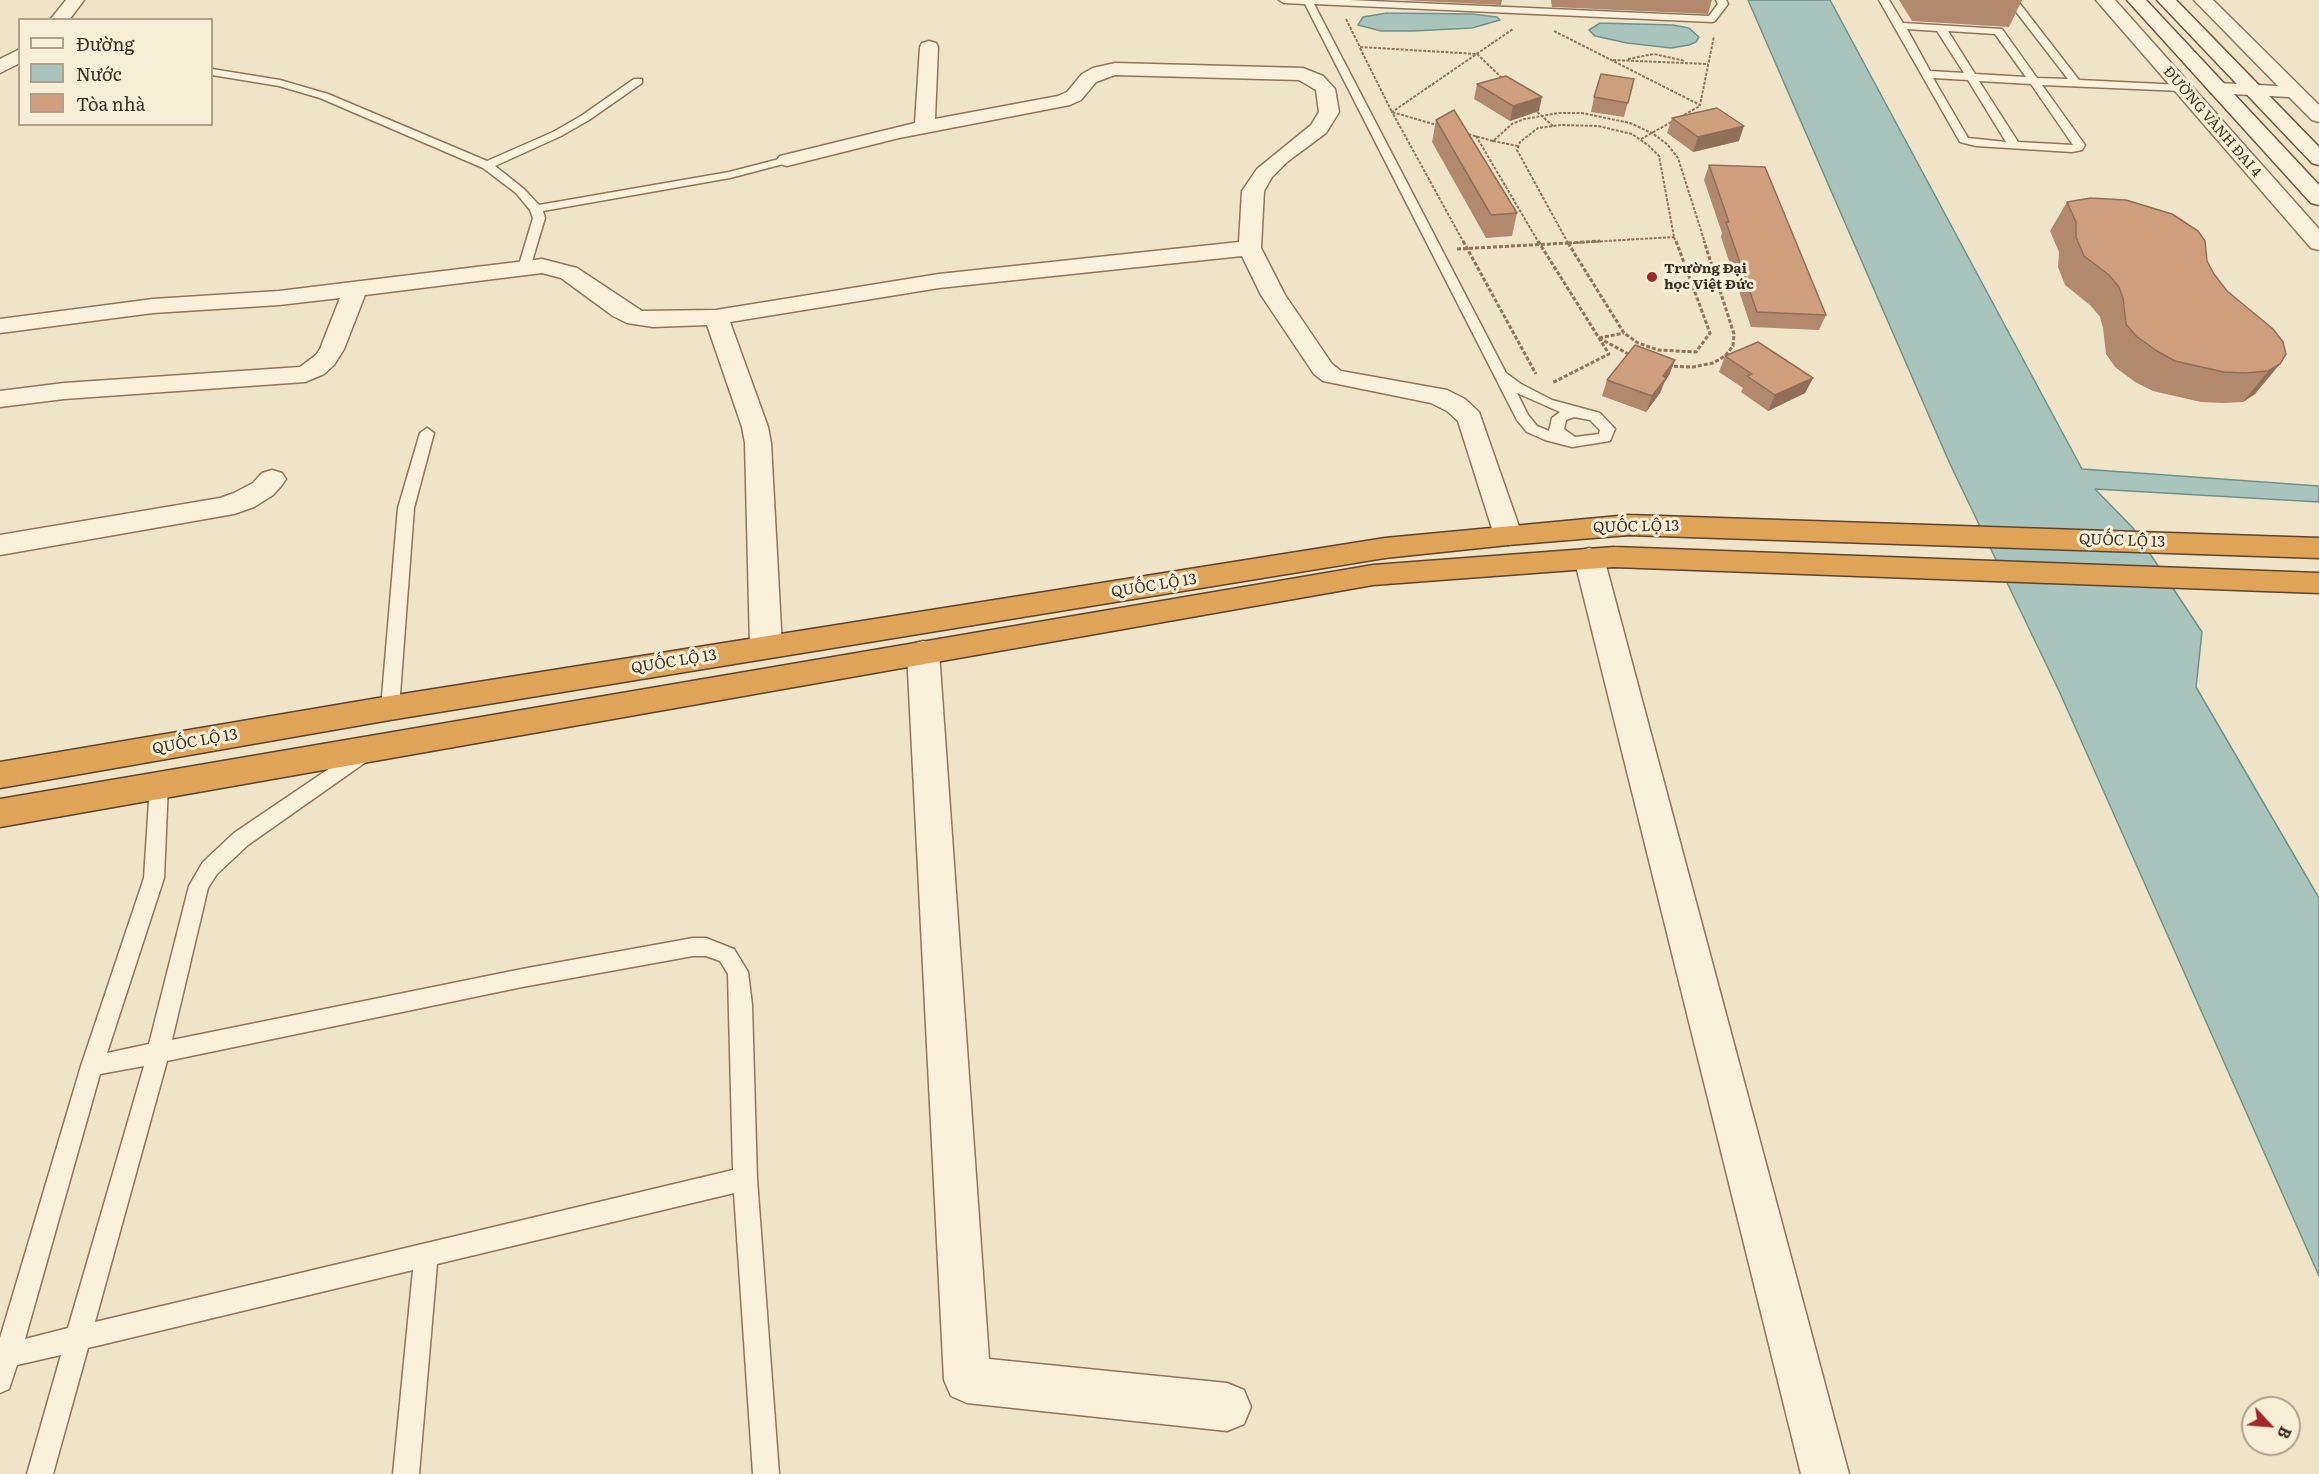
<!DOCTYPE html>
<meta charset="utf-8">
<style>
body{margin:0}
#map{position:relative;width:2319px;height:1474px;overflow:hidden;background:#f0e4c8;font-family:Literata,serif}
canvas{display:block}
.legend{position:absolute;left:18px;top:18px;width:195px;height:108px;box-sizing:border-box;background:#f7eed8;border:2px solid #ada18e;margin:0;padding:8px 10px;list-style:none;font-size:18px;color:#3d2e20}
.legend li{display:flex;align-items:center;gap:12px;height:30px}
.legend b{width:30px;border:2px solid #ada18e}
.north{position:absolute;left:2241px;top:1396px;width:60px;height:60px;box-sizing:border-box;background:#f7eed8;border:2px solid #ada18e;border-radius:50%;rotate:116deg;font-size:16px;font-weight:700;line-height:24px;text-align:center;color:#3d2e20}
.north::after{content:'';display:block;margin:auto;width:21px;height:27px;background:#9e2a2b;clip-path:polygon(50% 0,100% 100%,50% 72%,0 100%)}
</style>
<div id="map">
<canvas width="2319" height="1474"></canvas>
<ul class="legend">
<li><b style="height:8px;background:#faf1dc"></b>Đường</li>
<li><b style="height:16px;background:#a9c4bc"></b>Nước</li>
<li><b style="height:16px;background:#cf9f7d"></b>Tòa nhà</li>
</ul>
<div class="north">B</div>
</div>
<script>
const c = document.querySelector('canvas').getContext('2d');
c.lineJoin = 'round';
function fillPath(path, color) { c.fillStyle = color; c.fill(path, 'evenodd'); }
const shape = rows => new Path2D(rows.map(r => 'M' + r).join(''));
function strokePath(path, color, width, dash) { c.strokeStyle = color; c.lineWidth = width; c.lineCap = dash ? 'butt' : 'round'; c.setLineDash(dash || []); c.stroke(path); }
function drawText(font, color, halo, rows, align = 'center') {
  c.font = font + ' Literata,serif'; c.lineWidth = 6; c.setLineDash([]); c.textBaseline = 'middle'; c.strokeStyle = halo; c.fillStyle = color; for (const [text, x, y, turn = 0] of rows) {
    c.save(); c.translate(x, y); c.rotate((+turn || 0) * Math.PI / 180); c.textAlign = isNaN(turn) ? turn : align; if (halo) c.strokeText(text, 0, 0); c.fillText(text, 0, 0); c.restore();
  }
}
const water = shape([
 [1748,0,1830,0,2082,469,2319,486,2319,502,2095,489,2133,528,2202,632,2196,687,2319,898,2319,1276,2060,693,1950,464,1748,0],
 [1387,13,1472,14,1497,17,1500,20,1472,28,1413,31,1381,31,1358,25,1363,17,1387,13],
 [1600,23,1673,25,1689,28,1699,37,1696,42,1689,45,1671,48,1627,43,1595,36,1589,30,1600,23]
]);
fillPath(water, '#a9c4bc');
strokePath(water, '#6f938a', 1.5);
const lane = shape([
 [1279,0,1349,0,1709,16,1718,4,1716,0,1726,0,1728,4,1715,21,1712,22,1314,4,1506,373,1521,384,1552,400,1600,413,1615,429,1610,441,1572,447,1545,440,1527,432,1517,420,1305,4,1284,3,1279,0],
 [1517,393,1560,412,1552,418,1549,431,1537,426,1528,415,1517,393],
 [1574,417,1590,420,1600,430,1599,434,1575,437,1564,429,1566,420,1574,417],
 [1879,0,1889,0,1903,23,2002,29,2037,78,2068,79,2007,0,2017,0,2079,80,2182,85,2187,88,2182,91,2042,85,2085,145,2082,150,2072,152,1976,146,1960,142,1879,0],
 [1907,29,1937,31,1964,73,1930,71,1907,29],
 [1948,31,1995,34,2026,77,1975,74,1948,31],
 [1933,78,1968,80,2006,142,1968,138,1933,78],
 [1979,81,2031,84,2073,145,2018,142,1979,81],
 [212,69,280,80,328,94,487,161,553,132,581,116,634,79,642,79,642,83,589,120,561,136,495,166,524,189,539,205,729,172,787,157,793,160,791,162,730,178,543,211,545,218,530,268,524,272,518,268,533,218,530,210,516,193,483,168,320,98,279,86,212,75,212,69],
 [427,428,434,433,414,508,399,708,396,713,390,715,384,713,381,708,398,508,420,433,427,428],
 [367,745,373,747,376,752,373,757,248,845,217,874,208,888,172,1040,522,969,693,938,706,938,734,949,748,972,752,1005,757,1179,779,1474,753,1474,734,1193,437,1264,419,1474,393,1474,413,1270,88,1348,53,1474,27,1474,61,1355,17,1365,9,1389,0,1393,0,1338,81,1066,144,878,150,785,152,780,159,778,166,780,168,785,164,878,107,1053,149,1044,189,886,203,862,234,833,361,747,367,745],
 [693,956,706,956,720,961,728,974,733,1170,95,1322,167,1061,522,987,693,956],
 [144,1066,68,1328,25,1339,100,1074,144,1066]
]);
const street = shape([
 [66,0,84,0,69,20,50,20,66,0],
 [2096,0,2115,0,2319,229,2319,250,2311,248,2096,0],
 [2194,0,2213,0,2319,105,2319,122,2312,120,2289,97,2211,93,2208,89,2211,85,2218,83,2278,86,2194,0],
 [929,41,936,43,938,47,935,119,1058,96,1067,92,1082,74,1093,68,1115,63,1303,68,1323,76,1335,89,1339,112,1326,133,1287,162,1272,177,1264,191,1261,248,1285,295,1332,364,1341,371,1447,390,1465,399,1479,412,1522,535,1518,542,1508,545,1498,542,1494,535,1458,421,1447,411,1431,403,1323,381,1314,374,1261,295,1242,256,939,288,730,322,768,427,771,443,782,647,777,655,766,658,755,655,750,647,745,443,742,427,707,325,653,327,627,323,613,316,561,278,542,273,365,295,344,349,334,365,324,374,305,382,64,399,0,407,0,391,64,383,300,367,316,355,320,349,340,298,279,305,153,313,0,333,0,319,153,299,279,291,542,259,577,268,642,311,716,310,939,274,1239,242,1242,191,1257,169,1311,125,1319,112,1316,90,1299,80,1115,75,1096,82,1081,100,1070,105,899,138,787,166,780,164,777,160,780,156,915,123,920,47,922,43,929,41],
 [20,49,20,63,0,73,0,59,20,49],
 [272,470,282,473,286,479,282,485,273,495,254,507,234,514,0,555,0,535,220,498,234,493,253,483,262,473,272,470],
 [1589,548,1599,551,1604,558,1849,1474,1801,1474,1574,558,1579,551,1589,548],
 [923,641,934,644,939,652,989,1359,1227,1383,1244,1390,1251,1407,1244,1424,1227,1431,967,1403,951,1396,944,1380,907,652,912,644,923,641]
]);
const secondary = shape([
 [2127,0,2146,0,2319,185,2319,205,2311,203,2127,0],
 [2157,0,2176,0,2319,147,2319,165,2312,163,2157,0]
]);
const highway = shape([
 [1629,515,2319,538,2319,558,1629,535,1508,545,1385,558,390,720,0,788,0,762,390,696,1385,538,1629,515],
 [1614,547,2319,573,2319,593,1614,567,1373,585,0,827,0,799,1373,565,1614,547]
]);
strokePath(lane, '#8d765c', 3);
strokePath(street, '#8d765c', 3);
strokePath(secondary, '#6f573f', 3);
strokePath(highway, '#5b4430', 3);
strokePath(shape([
 [1346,19,1360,47,1477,54,1503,79],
 [1554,31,1700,105,1714,36],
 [1360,48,1392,112,1440,126],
 [1628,59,1654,54,1685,61],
 [1613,60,1708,64],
 [1534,109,1553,126],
 [1464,133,1493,141],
 [1476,136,1539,243],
 [1641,139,1700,106],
 [1518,146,1493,141,1512,124,1524,119,1559,113,1582,113,1630,123,1652,133,1667,144,1678,158,1705,243],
 [1674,237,1676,243],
 [1464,243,1392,112,1513,29],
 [1568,243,1517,150,1520,142,1538,128,1561,125,1598,126,1632,134,1648,145,1659,156,1674,237],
 [1573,243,1674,237]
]), '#8d765c', 2, [3, 1.5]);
strokePath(shape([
 [1463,241,1536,374],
 [1538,241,1609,354,1552,383],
 [1568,243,1624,333,1638,343,1658,350,1696,352,1710,333,1676,241],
 [1568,243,1600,241],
 [1457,249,1568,243],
 [1599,338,1632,356],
 [1599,338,1624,333],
 [1668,366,1693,367,1713,363,1725,356,1733,346,1734,334,1704,241]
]), '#8d765c', 3, [4, 2]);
fillPath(lane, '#faf1dc');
fillPath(street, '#faf1dc');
fillPath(secondary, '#faf1dc');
fillPath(highway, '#e0a458');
fillPath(shape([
 [1400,0,1502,0,1501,5],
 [1551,0,1712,0,1708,14,1552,7],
 [1899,0,2022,0,2009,27,1912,21],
 [1634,79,1624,117,1591,112,1594,97],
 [1477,84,1539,111,1510,121,1474,99],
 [1672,118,1739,141,1693,152,1667,133],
 [1436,120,1517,213,1512,236,1486,238,1432,142],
 [1709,165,1826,315,1819,330,1751,327,1721,237,1722,233,1704,180],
 [2067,202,2207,261,2214,274,2227,291,2283,342,2255,394,2243,402,2223,403,2201,402,2153,391,2135,382,2115,367,2106,354,2103,328,2100,317,2090,305,2065,285,2058,267,2059,252,2050,231],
 [1725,356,1813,378,1805,393,1768,411,1741,392,1743,388,1719,372],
 [1675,360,1669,375,1664,383,1660,393,1646,412,1602,396,1607,380]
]), '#b2896c');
fillPath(shape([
 [1542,97,1539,111,1510,121,1513,106],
 [1744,126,1739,141,1693,152,1698,137],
 [1675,360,1669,375,1664,383,1660,393,1646,412,1652,396,1663,376],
 [2280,364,2255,394,2243,402,2268,371],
 [1813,378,1805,393,1768,411,1775,395]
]), '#916f58');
const building = shape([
 [1601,74,1634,79,1628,103,1594,97,1601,74],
 [1506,76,1542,97,1513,106,1477,84,1506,76],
 [1717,108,1744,126,1698,137,1672,118,1717,108],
 [1454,110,1517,213,1491,215,1436,120,1454,110],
 [1709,165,1765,167,1826,315,1757,312,1726,222,1729,222,1709,165],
 [2091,198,2126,200,2172,214,2198,231,2205,241,2207,261,2214,274,2227,291,2273,329,2283,342,2286,354,2280,364,2268,371,2246,373,2224,372,2175,361,2157,351,2136,336,2126,324,2123,298,2119,287,2109,275,2084,256,2076,237,2076,222,2067,202,2091,198],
 [1758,342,1813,378,1775,395,1747,376,1752,374,1725,356,1758,342],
 [1635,345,1675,360,1663,376,1666,378,1652,396,1607,380,1635,345]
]);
fillPath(building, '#cf9f7d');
strokePath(building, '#916f58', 1.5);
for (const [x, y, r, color] of [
 [1652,277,6,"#9e2a2b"]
]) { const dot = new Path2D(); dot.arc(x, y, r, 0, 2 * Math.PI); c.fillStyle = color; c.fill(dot); strokePath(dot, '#f7eed8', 2); }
drawText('14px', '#3d2e20', '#f7eed8', [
 ["ĐƯỜNG VÀNH ĐAI 4",2212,122,49]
]);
drawText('bold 14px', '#3d2e20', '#f7eed8', [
 ["Trường Đại",1664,269],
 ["học Việt Đức",1664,285]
], 'left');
drawText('15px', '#3d2e20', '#f7eed8', [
 ["QUỐC LỘ 13",1636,527,-1],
 ["QUỐC LỘ 13",2122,541,2],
 ["QUỐC LỘ 13",1154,586,-9],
 ["QUỐC LỘ 13",674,662,-9],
 ["QUỐC LỘ 13",195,742,-10]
]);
</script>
